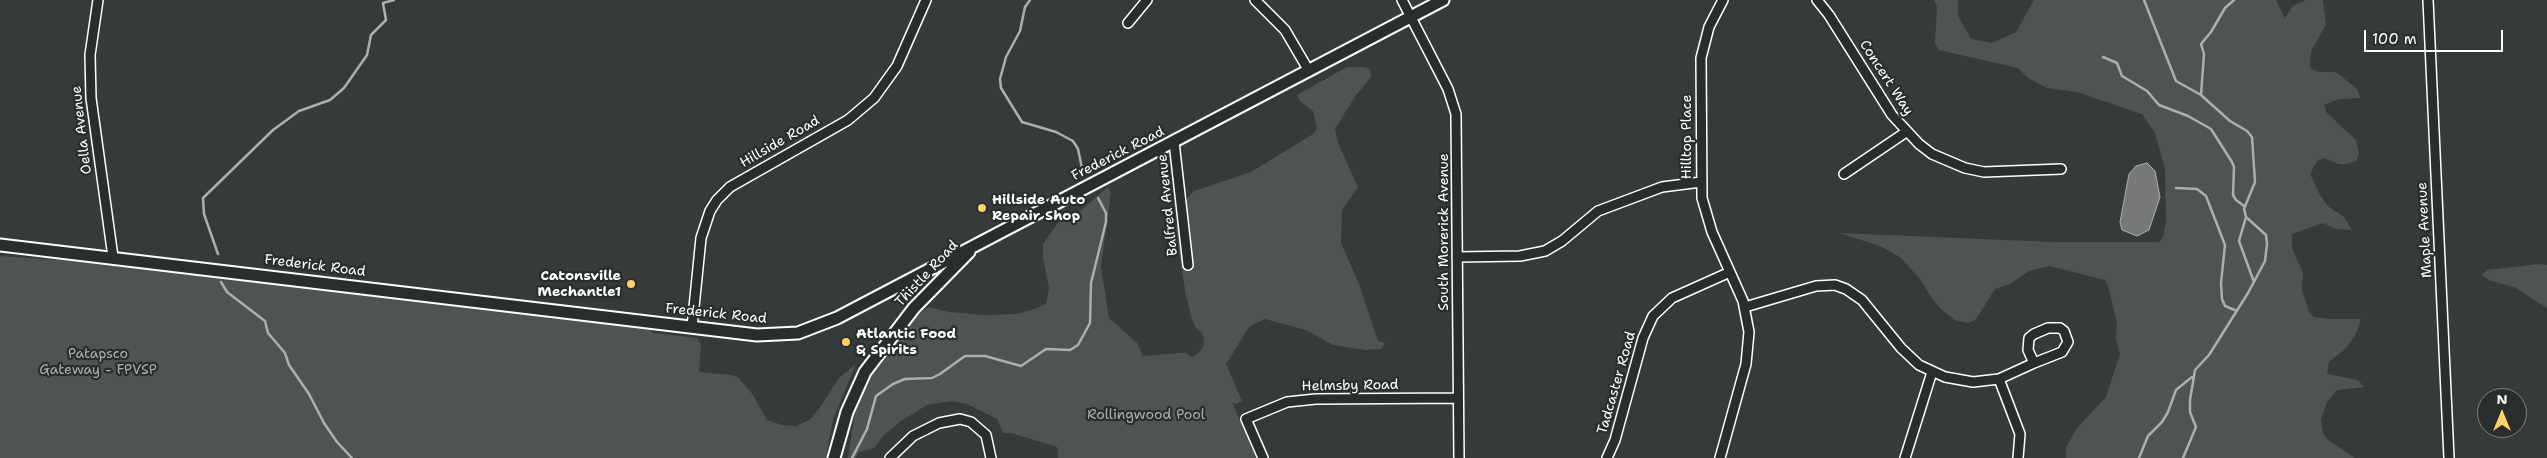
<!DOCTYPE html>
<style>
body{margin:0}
#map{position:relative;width:2547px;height:458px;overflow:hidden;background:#373a3b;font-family:"Shantell Sans",sans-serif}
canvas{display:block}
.north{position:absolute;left:2477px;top:388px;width:50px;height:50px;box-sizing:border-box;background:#2a2d2e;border:1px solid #7f8182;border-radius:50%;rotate:0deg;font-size:14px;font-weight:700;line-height:20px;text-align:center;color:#fff}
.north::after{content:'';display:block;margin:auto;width:18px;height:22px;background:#ffd166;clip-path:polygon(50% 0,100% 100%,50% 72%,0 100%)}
.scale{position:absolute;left:2364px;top:30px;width:139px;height:22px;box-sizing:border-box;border:2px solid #fff;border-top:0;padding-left:6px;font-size:15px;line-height:18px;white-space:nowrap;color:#fff;-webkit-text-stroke:4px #2a2d2e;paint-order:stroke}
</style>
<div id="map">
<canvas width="2547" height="458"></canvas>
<div class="north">N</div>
<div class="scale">100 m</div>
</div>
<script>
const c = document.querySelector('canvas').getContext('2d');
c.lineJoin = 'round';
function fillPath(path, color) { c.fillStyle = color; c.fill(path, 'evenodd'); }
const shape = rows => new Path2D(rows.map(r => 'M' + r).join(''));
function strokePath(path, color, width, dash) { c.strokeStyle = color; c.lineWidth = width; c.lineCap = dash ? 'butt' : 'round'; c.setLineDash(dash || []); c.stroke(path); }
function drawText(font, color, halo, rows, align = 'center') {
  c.font = font + ' "Shantell Sans",sans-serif'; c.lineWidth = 4.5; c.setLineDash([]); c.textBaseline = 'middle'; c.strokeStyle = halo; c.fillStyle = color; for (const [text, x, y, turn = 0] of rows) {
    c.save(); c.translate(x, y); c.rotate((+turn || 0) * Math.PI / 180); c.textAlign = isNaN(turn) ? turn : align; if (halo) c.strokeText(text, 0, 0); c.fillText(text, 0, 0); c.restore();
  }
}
fillPath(shape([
 [1934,0,1958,0,1958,16,1971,39,1992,43,2016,32,2034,0,2276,0,2285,18,2293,6,2306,0,2323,0,2326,25,2311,51,2310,68,2318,72,2334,72,2340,75,2358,90,2360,98,2339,99,2324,105,2326,112,2356,140,2359,154,2356,161,2348,164,2339,164,2324,158,2317,161,2310,174,2320,195,2329,207,2344,217,2352,230,2336,229,2323,223,2292,234,2292,248,2303,273,2302,290,2309,312,2314,317,2329,319,2361,319,2356,334,2347,347,2329,362,2327,374,2358,380,2364,387,2337,390,2327,402,2321,419,2323,433,2327,439,2355,458,2066,458,2066,447,2077,428,2106,397,2120,354,2116,339,2117,323,2108,286,2105,280,2050,266,2029,271,2010,284,1995,289,1976,319,1969,323,1962,322,1955,320,1943,311,1933,300,1920,279,1900,257,1880,246,1839,233,2053,242,2159,242,2163,237,2166,222,2165,169,2155,133,2142,114,2077,92,2047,88,2028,78,2018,68,1939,50,1935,44,1937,7],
 [1347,67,1364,67,1370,69,1371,77,1354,98,1335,129,1338,143,1358,187,1342,210,1341,243,1359,284,1378,341,1385,343,1381,349,1366,350,1333,345,1306,330,1265,319,1249,327,1226,364,1242,401,1235,404,1232,402,1256,458,1058,458,1057,447,1011,433,1003,433,997,419,967,404,952,401,927,405,901,421,883,436,874,448,859,452,855,458,848,458,855,411,872,375,917,315,929,307,949,312,986,315,1016,314,1032,310,1046,304,1049,288,1043,258,1043,244,1060,220,1080,211,1108,187,1111,193,1101,266,1109,318,1137,343,1143,356,1179,353,1186,353,1192,357,1198,353,1203,347,1204,340,1202,333,1196,328,1192,320,1186,296,1176,231,1179,207,1194,191,1251,172,1313,134,1317,128,1313,111,1300,101,1297,95],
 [0,256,73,261,442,304,651,330,653,333,697,338,701,344,699,372,731,375,738,377,753,395,767,420,782,425,796,426,809,420,819,409,839,378,856,364,833,419,826,458,0,458],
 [2539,264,2547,265,2547,308,2516,288,2489,280,2482,275,2487,270]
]), '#505354');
const water = shape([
 [2147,163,2155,171,2160,197,2149,230,2137,236,2122,230,2120,222,2129,174,2136,166,2147,163]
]);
fillPath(water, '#767879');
strokePath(water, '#adaeaf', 1);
strokePath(shape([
 [1030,0,1025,7,1020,31,1006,57,1000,79,1001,88,1022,122,1056,132,1073,141,1078,149,1083,173],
 [2144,0,2176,81,2201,95,2230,121,2247,131,2252,137,2255,182,2244,209,2246,217,2266,235,2267,244,2265,261,2248,293,2209,355,2195,370,2190,400,2190,412,2196,427,2183,458],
 [2103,57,2117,63,2122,76,2147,91,2159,105,2188,116,2211,129,2232,162,2234,167,2233,195,2236,200,2244,206],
 [2201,95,2204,54,2201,44,2211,32,2225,8,2234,0],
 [2176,188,2197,189,2206,196,2225,245,2221,283,2222,299,2225,306,2237,311],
 [2246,217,2239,241,2254,282],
 [218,254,204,214,203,198,273,130,299,111,330,100,344,88,367,55,371,35,386,20,383,3,394,0],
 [221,282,227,292,265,321,268,333,285,353,289,365,309,394,324,423,337,442,352,458],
 [852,458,867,429,876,396,893,384,905,379,932,378,940,374,965,356,985,356,1021,366,1046,349,1070,350,1078,345,1090,323,1091,283,1106,222,1106,213,1098,198],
 [2139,458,2148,436,2162,422,2168,412,2176,390,2192,377]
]), '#adaeaf', 2.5);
const street = shape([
 [98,0,90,55,91,98,113,257],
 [1255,0,1285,30,1309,71],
 [1402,0,1448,89,1456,114,1459,458],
 [1817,0,1829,15,1892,115,1919,144,1932,154,1965,168,1984,172,2061,169],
 [2428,0,2449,458],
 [1128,23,1147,0],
 [1174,142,1188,265],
 [1844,174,1906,132],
 [1457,257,1520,256,1545,251,1562,241,1598,211,1662,187,1701,182],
 [1745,307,1816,286,1835,285,1846,289,1862,300,1901,348,1919,365,1945,377,1973,382,1999,379,2034,363,2028,350,2029,338,2034,334,2048,328,2060,328,2064,331,2068,342,2062,352,2034,363],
 [692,327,701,238,710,211,717,200,730,187,848,120,874,98,897,66,926,0],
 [1999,379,2020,434,2018,458],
 [890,458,913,436,939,423,960,419,971,422,986,435,991,458],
 [1263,458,1246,419,1287,402,1316,399,1458,398],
 [1607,458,1615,440,1643,338,1653,316,1672,298,1730,272],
 [1720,458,1746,364,1749,332,1743,301,1712,232,1702,198,1701,58,1709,27,1723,0],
 [1905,458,1932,372]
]);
const secondary = shape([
 [0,245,757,335,798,333,837,318,1443,0],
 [834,458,847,412,865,372,914,308,969,252]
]);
strokePath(street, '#fff', 12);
strokePath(secondary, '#fff', 15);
strokePath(street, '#2a2d2e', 9);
strokePath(secondary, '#2a2d2e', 11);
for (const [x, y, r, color] of [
 [982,208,5,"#ffd166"],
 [631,284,5,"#ffd166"],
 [846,342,5,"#ffd166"]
]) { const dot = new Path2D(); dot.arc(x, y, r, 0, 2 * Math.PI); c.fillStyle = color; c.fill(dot); strokePath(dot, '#2a2d2e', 2); }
drawText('14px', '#fff', '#2a2d2e', [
 ["Concert Way",1886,78,57],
 ["Oella Avenue",82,130,-97],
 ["Hilltop Place",1687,137,-90],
 ["Hillside Road",780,142,-30],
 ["Frederick Road",1118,154,-27],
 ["Balfred Avenue",1168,205,-96],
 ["Maple Avenue",2425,230,-93],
 ["South Morerick Avenue",1444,232,-90],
 ["Frederick Road",315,266,7],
 ["Thistle Road",927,274,-47],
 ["Frederick Road",716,314,6],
 ["Tadcaster Road",1617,383,-74],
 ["Helmsby Road",1350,386,-1]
]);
drawText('bold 14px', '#fff', '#2a2d2e', [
 ["Hillside Auto",992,200],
 ["Repair Shop",992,216],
 ["Catonsville",621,276,"right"],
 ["Mechantle1",621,292,"right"],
 ["Atlantic Food",856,334],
 ["& Spirits",856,350]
], 'left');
drawText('14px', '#b0b2b2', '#2a2d2e', [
 ["Patapsco",98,354],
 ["Gateway - FPVSP",98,370],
 ["Rollingwood Pool",1146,415]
]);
</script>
